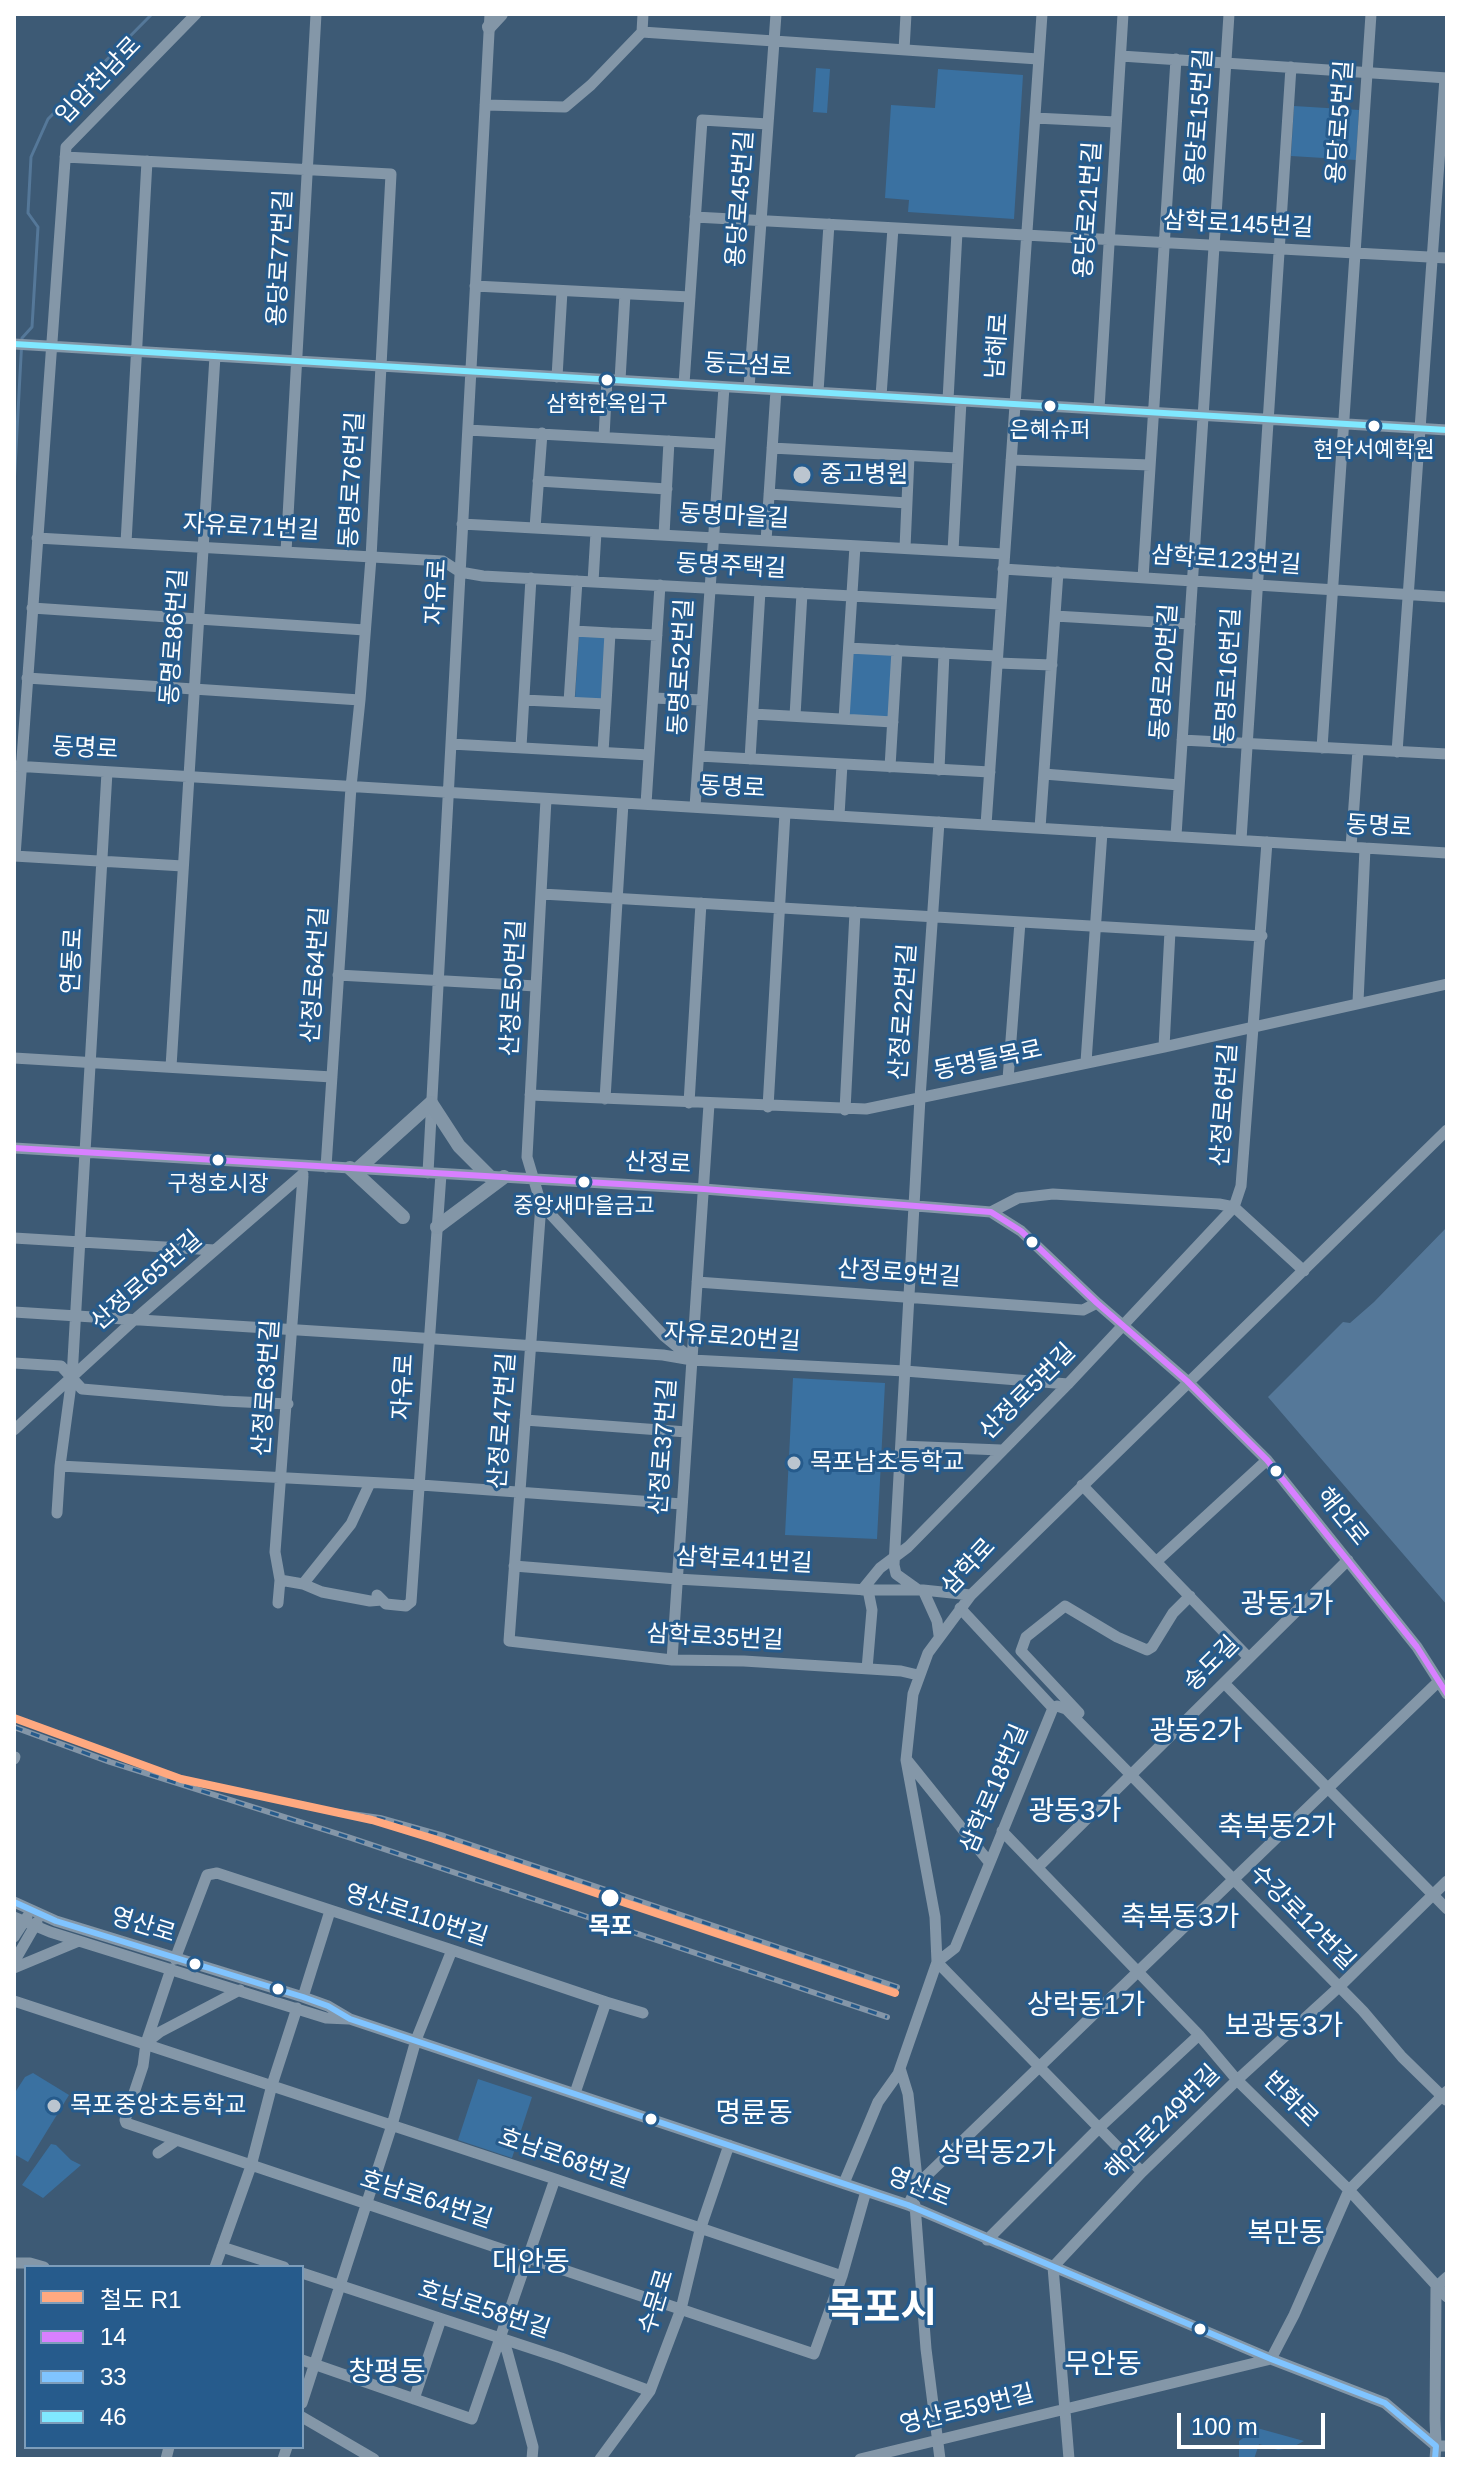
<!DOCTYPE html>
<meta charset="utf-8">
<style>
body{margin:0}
#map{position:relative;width:1461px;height:2473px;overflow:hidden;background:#3d5a75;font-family:Helvetica,"Noto Sans KR",sans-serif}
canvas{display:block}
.frame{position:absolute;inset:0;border:16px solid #fff;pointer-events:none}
.legend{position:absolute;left:24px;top:2265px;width:280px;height:184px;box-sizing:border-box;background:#265b8c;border:2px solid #7d9dba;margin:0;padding:10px 14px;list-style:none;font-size:24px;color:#fff}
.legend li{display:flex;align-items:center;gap:16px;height:40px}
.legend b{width:40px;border:2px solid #7d9dba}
.scale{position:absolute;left:1177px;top:2413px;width:148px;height:36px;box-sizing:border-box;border:4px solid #fff;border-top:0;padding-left:10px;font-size:24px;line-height:28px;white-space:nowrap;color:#fff;-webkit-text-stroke:6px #265b8c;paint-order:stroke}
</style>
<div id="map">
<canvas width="1461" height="2473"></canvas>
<div class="frame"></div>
<ul class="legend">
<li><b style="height:10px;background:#ffa980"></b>철도 R1</li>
<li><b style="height:10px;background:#d880ff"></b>14</li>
<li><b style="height:10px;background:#80c4ff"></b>33</li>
<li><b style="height:10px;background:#80e8ff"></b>46</li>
</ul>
<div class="scale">100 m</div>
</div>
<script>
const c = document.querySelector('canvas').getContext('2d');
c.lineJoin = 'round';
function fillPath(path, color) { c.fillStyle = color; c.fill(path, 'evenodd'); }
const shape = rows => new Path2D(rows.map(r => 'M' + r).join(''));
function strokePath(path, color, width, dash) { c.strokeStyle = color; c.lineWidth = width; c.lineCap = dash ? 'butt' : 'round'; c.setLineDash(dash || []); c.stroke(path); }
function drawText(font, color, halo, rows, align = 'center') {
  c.font = font + ' Helvetica,"Noto Sans KR",sans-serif'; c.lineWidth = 6; c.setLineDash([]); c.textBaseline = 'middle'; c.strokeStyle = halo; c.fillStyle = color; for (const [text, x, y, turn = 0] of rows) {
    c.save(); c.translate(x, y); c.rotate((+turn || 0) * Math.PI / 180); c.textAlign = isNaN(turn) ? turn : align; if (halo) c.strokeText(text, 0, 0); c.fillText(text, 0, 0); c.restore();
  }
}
fillPath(shape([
 [816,68,830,69,827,113,813,112],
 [938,69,1023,75,1014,219,908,212,909,200,885,198,891,105,935,108],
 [1294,106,1359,110,1356,160,1291,156],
 [579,634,607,636,603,701,575,699],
 [852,651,894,653,890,718,848,716],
 [793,1378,885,1383,877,1539,785,1535],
 [33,2073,69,2095,28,2162,14,2154,14,2094,25,2077],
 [478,2079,532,2097,512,2158,458,2140],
 [51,2144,56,2145,71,2160,81,2165,43,2198,22,2185],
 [1257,2428,1304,2441,1291,2448,1278,2450,1259,2444,1254,2459,1239,2459,1239,2441]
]), '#3a71a1');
fillPath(shape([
 [1447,1227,1447,1605,1268,1397,1343,1322,1350,1323,1374,1302]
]), '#557899');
strokePath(shape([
 [14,486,22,338,32,327,38,227,28,213,31,157,48,119,152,14]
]), '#557899', 3);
strokePath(shape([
 [642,32,643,14],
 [904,50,906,14],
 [1121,56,1447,78],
 [485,105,565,107,591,85,642,32,1038,59],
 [1035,118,1116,122],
 [65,157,391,174,371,558,360,700,351,787,326,1167],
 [695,217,1447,258],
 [475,286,690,297],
 [14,344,1447,430],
 [557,377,562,291],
 [620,380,625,294],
 [684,384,702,120,768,124],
 [749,388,776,14],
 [818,392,829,224],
 [881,396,893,228],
 [948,400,957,232],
 [1099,409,1123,14],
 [468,430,720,444],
 [604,437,607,379],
 [772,448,957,458],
 [1011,460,1150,465],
 [538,481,667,489],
 [769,494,907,503],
 [462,524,1004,554],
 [535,528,542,433],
 [664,535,669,441],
 [37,538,443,561,460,572,483,576,1000,604],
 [766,541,776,390],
 [126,543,147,161],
 [905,548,909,456],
 [953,551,961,401],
 [286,552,316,14],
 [1003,569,1447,597],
 [1143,578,1176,59],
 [593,582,596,532],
 [32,608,365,630],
 [1055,616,1190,624],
 [574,631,610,633],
 [849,648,997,656],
 [997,663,1052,665],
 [27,678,360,700],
 [653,698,702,700],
 [524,700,606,704,610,633,657,635],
 [569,702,577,581],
 [753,714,893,722],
 [795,716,802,593],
 [844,719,855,546],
 [1182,740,1447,754],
 [451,744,649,755],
 [521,747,531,578],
 [1322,748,1371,14],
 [603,752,606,704],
 [1397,752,1445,78],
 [699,756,990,772],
 [750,759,760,591],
 [14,766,1447,853],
 [890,767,897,650],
 [939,770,944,653],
 [1044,774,1179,785],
 [546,799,527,1157,541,1204,664,1336,692,1359],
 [646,804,660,585],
 [695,807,724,387],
 [839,816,842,764],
 [986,825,1042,14],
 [1040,828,1058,572],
 [1176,836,1229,14],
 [1241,840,1291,67],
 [1351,847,1358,750],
 [14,856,183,866],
 [15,856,66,147,196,14],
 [542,894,1262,936],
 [338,975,536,986],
 [1358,1002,1365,848],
 [1164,1047,1170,931],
 [14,1058,332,1077],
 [1086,1062,1102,832],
 [171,1067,215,356],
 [1008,1079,1020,922],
 [530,1095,866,1109,1164,1047,1447,984],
 [605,1099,623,803],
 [689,1103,701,903],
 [768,1107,785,813],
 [845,1110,855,912],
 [14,1148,704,1189,991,1212,1021,1231,1097,1303,1187,1381,1267,1460,1417,1647,1447,1694],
 [428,1173,490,14],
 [541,1204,509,1641,672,1660,744,1661,901,1671,918,1675],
 [991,1212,1018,1198,1053,1194,1219,1204,1234,1207,1304,1271],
 [14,1238,215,1250],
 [697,1282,1083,1310,1097,1303],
 [14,1312,393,1336,663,1355,692,1360,905,1371,1068,1384],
 [14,1363,61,1366,82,1389,223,1401,288,1404],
 [525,1420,687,1432],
 [14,1430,133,1321,303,1174],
 [901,1446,1001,1450],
 [60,1466,421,1485,682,1504],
 [1082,1485,1249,1658],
 [57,1513,60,1466,72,1377,107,772],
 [1157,1561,1267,1460],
 [514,1566,677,1579,868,1590,923,1590,971,1595],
 [280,1580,303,1584,322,1592,370,1601,382,1600],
 [303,1584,351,1524,370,1483],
 [917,1589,896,1574,894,1565,920,1098,939,822],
 [862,1590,880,1568,908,1547,1068,1384,1234,1207,1241,1186,1267,842],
 [923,1590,937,1621,939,1635],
 [377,1595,386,1604,406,1606,411,1602,441,1174],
 [278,1603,280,1580,275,1552,303,1176],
 [960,1608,1053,1708],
 [672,1660,709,1104],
 [867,1669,872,1610,868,1590],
 [1224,1683,1447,1909],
 [1053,1708,1057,1706,1066,1709,1363,2011,1402,2057,1446,2100],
 [1079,1713,1021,1651,1026,1637,1065,1606,1117,1637,1147,1650,1152,1647,1173,1613,1190,1596],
 [14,1759,15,1757],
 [907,1760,989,1862],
 [1002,1831,1199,2035,1237,2080,1349,2190,1447,2297],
 [1038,1867,1348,1560],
 [14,1902,56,1921,303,1997,328,2006,350,2019,908,2205,1271,2359,1385,2403,1436,2446,1435,2459],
 [14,1917,50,1932,326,2018,349,2019],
 [14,1937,27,1917],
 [175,1959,207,1875,217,1873,452,1950,606,2002,575,2093],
 [14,1962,37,1922],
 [937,1962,1142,2172],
 [937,1962,955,1948,1053,1708],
 [14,1968,79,1941],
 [171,1969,146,2043,143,2066,125,2120,126,2123,814,2354,842,2276,866,2191],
 [303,1997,330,1911],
 [14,2001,555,2179,842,2276],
 [606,2002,643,2013],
 [146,2043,160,2032,240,1990],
 [900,2068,908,2094,918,2188],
 [158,2153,177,2140],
 [844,2183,878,2102,898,2074,937,1962,935,1917,906,1760,913,1694,928,1653,971,1595,1447,1130],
 [908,2205,919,2183,1439,1681],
 [915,2205,926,2349,940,2459],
 [987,2240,1100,2127,1199,2035],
 [222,2247,284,2267],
 [14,2263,30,2263,44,2267],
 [215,2267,251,2166,272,2085,297,2008],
 [302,2273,561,2358,650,2391],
 [1447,2277,1436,2287,1435,2419,1436,2446,1447,2446],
 [501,2339,507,2351,533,2447,532,2459],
 [302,2360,472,2419,555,2179],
 [414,2399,441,2319],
 [302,2403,392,2125,416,2040,452,1950],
 [302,2417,374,2459],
 [166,2459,169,2447],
 [283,2459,287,2447],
 [600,2459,650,2391,681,2309,700,2230,729,2145],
 [860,2459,1271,2359,1294,2315,1349,2190,1447,2091],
 [1069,2459,1053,2267,1142,2172,1237,2080,1339,1987,1447,1881]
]), '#8497a8', 11);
strokePath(shape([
 [489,27,501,14],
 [350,1168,403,1217],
 [359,1168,431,1103,459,1146,489,1176],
 [437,1227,504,1177]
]), '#8396a7', 14);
const rail = shape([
 [14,1727,110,1762,351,1838,887,2017],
 [323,1810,380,1818,444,1836,897,1987]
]);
strokePath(rail, '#8496a8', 6);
strokePath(rail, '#265b8c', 3, [9]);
strokePath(shape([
 [14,1148,704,1189,991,1212,1021,1231,1097,1303,1187,1381,1267,1460,1417,1647,1447,1694]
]), '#d880ff', 6);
strokePath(shape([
 [14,1902,56,1921,303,1997,328,2006,350,2019,908,2205,1271,2359,1385,2403,1436,2446,1435,2459]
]), '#80c4ff', 6);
strokePath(shape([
 [14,344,1447,430]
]), '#80e8ff', 6);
strokePath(shape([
 [14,1718,181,1779,372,1820,434,1839,895,1993]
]), '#ffa980', 8);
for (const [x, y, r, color] of [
 [607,380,7,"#fff"],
 [1050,406,7,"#fff"],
 [1374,426,7,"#fff"],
 [802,475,10,"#bbc5cf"],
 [218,1160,7,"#fff"],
 [584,1182,7,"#fff"],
 [1032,1242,7,"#fff"],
 [794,1463,8,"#bbc5cf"],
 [1276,1471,7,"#fff"],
 [610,1898,10,"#fff"],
 [195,1964,7,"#fff"],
 [278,1989,7,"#fff"],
 [54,2106,8,"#bbc5cf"],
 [651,2119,7,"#fff"],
 [1200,2329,7,"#fff"]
]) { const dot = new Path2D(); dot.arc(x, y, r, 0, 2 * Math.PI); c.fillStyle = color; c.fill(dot); strokePath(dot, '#265b8c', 3); }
drawText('22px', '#fff', '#265b8c', [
 ["삼학한옥입구",607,405],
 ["은혜슈퍼",1050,431],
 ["현악서예학원",1374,451],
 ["구청호시장",218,1185],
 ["중앙새마을금고",584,1207]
]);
drawText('24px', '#fff', '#265b8c', [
 ["입암천남로",99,81,-46],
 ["용당로15번길",1200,117,-86],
 ["용당로5번길",1341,122,-86],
 ["용당로45번길",741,199,-86],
 ["용당로21번길",1089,210,-86],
 ["삼학로145번길",1238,225,3],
 ["용당로77번길",281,258,-87],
 ["남해로",998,346,-86],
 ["둥근섬로",748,366,3],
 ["동명로76번길",353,480,-87],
 ["동명마을길",734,517,3],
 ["자유로71번길",251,528,3],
 ["삼학로123번길",1226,561,4],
 ["동명주택길",731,567,3],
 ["자유로",437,592,-87],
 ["동명로86번길",175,637,-86],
 ["동명로52번길",682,667,-87],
 ["동명로20번길",1165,672,-86],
 ["동명로16번길",1229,676,-87],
 ["동명로",85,749,3],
 ["동명로",732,788,3],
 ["동명로",1379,827,3],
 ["연동로",73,961,-87],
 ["산정로64번길",316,975,-86],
 ["산정로50번길",514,988,-87],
 ["산정로22번길",904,1012,-86],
 ["동명들목로",988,1061,-12],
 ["산정로6번길",1225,1105,-86],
 ["산정로",658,1164,3],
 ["산정로9번길",899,1274,4],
 ["산정로65번길",147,1281,-41],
 ["자유로20번길",732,1338,4],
 ["자유로",404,1387,-87],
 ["산정로63번길",267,1388,-86],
 ["산정로5번길",1028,1392,-45],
 ["산정로47번길",503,1421,-86],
 ["산정로37번길",664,1447,-86],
 ["해안로",1342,1517,51],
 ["삼학로41번길",744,1561,3],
 ["삼학로",969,1567,-47],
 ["삼학로35번길",715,1638,3],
 ["송도길",1212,1664,-45],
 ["삼학로18번길",995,1789,-67],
 ["영산로110번길",416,1916,18],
 ["수강로12번길",1302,1918,45],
 ["영산로",143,1926,17],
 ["번화로",1290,2100,45],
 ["해안로249번길",1163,2123,-45],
 ["호남로68번길",564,2159,19],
 ["영산로",919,2188,22],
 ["호남로64번길",426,2200,18],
 ["수문로",657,2302,-73],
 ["호남로58번길",484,2310,18],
 ["영산로59번길",967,2410,-14]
]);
drawText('24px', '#fff', '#265b8c', [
 ["중고병원",820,475],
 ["목포남초등학교",810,1463],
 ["목포중앙초등학교",70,2106]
], 'left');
drawText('bold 24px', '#fff', '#265b8c', [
 ["목포",610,1927]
]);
drawText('28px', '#fff', '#265b8c', [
 ["광동1가",1287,1605],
 ["광동2가",1196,1732],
 ["광동3가",1075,1812],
 ["축복동2가",1277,1828],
 ["축복동3가",1180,1918],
 ["상락동1가",1086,2006],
 ["보광동3가",1284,2027],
 ["명륜동",754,2114],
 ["상락동2가",997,2154],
 ["복만동",1286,2234],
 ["대안동",531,2263],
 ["무안동",1103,2365],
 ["창평동",387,2373]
]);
drawText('bold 40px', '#fff', '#265b8c', [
 ["목포시",882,2310]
]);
</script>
